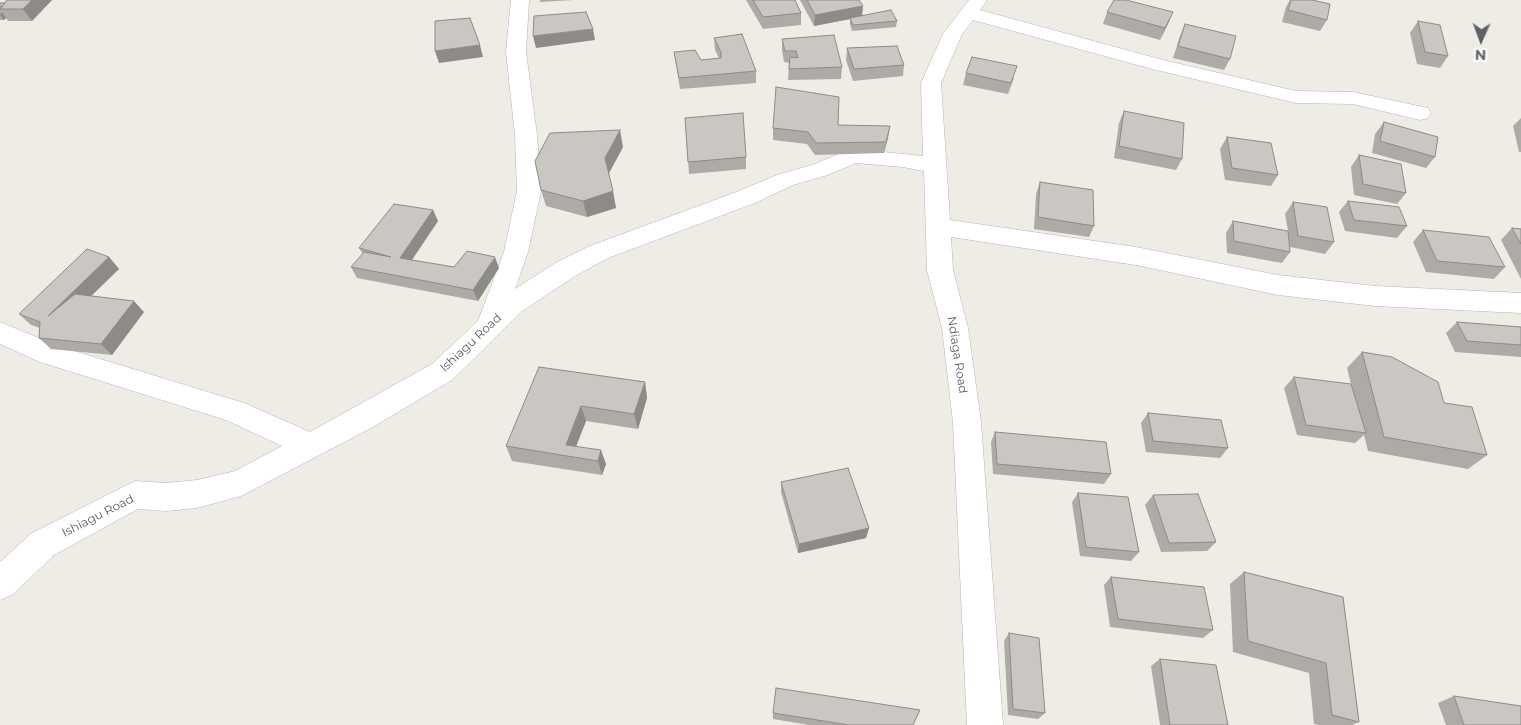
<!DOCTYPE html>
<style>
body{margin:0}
#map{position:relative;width:1521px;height:725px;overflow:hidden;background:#eeece5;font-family:Montserrat,sans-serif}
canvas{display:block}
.north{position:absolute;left:1456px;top:15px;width:50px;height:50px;-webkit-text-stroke:4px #fff;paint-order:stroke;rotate:182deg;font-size:14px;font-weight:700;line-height:20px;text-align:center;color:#5d6064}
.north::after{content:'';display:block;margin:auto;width:18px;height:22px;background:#5d6064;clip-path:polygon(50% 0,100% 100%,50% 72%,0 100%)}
</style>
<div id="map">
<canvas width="1521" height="725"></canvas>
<div class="north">N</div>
</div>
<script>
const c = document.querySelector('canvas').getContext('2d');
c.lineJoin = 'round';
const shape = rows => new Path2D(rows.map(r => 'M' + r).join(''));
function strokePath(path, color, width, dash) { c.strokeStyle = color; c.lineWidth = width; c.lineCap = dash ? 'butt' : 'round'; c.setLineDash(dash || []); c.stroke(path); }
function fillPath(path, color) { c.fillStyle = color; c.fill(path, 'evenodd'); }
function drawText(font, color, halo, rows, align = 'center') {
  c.font = font + ' Montserrat,sans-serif'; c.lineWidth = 4; c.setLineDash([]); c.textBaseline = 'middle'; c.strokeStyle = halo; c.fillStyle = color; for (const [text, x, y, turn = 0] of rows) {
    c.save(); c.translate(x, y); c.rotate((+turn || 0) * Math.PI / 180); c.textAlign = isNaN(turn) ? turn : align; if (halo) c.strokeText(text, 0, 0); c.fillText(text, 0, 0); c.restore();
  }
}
const minor = shape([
 [511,0,529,0,526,52,537,135,541,191,528,252,515,289,557,262,590,246,739,191,777,175,812,165,846,151,854,149,923,156,921,83,943,34,969,0,987,0,980,10,1163,60,1296,91,1353,92,1428,108,1431,113,1428,118,1420,120,1353,104,1296,103,1152,69,973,20,962,34,941,83,950,220,1136,247,1278,275,1375,286,1521,293,1521,313,1375,306,1278,295,1136,265,951,237,953,270,968,328,981,422,1003,725,967,725,953,422,942,328,927,270,924,171,903,167,856,163,828,175,793,185,755,203,608,258,575,276,522,311,452,380,371,428,241,496,197,508,166,511,138,509,54,555,12,595,0,600,0,562,32,533,135,481,166,483,197,480,235,471,282,446,226,420,40,362,0,344,0,322,58,346,244,403,310,432,432,364,478,321,504,252,517,191,515,135,506,52,511,0]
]);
strokePath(minor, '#b2b5b9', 1);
fillPath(minor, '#fff');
fillPath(shape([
 [52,0,32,21,8,21,6,18,4,20,0,20,0,3],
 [540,0,574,0,540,2],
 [746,0,795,0,801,13,801,25,763,29],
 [800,0,859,0,862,16,897,21,896,27,852,31,850,24,850,19,814,26],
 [1290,0,1312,0,1327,20,1320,31,1282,22,1286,7],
 [1107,12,1173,12,1160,40,1103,24],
 [1418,21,1448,56,1440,68,1417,64,1410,33],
 [1185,24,1230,59,1224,70,1173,58,1180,36],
 [714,38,756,71,756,83,680,89,674,52,701,60,719,58,715,50],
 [782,39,842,67,841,79,788,80,789,63,784,62,782,50],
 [847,48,904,65,903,76,853,81,846,60],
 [966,73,1014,78,1008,94,963,85],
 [1124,111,1182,159,1176,170,1114,158,1119,123],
 [685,118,746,157,746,169,689,174],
 [1521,118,1521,152,1519,152,1513,126],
 [1384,122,1435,157,1426,168,1372,153,1375,134],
 [838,125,890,126,884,153,815,155,807,144,773,140,773,128],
 [1227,137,1278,175,1271,186,1225,180,1220,149],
 [623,147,609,173,616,208,587,217,546,206,541,190],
 [1359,155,1406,193,1397,204,1354,195,1351,167],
 [1040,182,1094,226,1089,237,1034,229,1036,194],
 [1348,201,1407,226,1397,238,1345,231,1339,212],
 [1293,202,1334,242,1325,254,1290,247,1288,233,1290,252,1282,263,1227,253,1226,233,1233,221,1288,231,1285,214],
 [433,210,438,221,412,260,454,267,499,268,478,301,357,278,351,267,363,254,359,248],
 [1512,228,1521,229,1521,279,1501,240],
 [1423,230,1505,267,1494,279,1426,272,1413,242],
 [109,257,119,269,91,296,144,312,112,355,51,349,39,338,40,328,31,325,19,314],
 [1457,322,1521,327,1521,357,1455,352,1446,333],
 [1362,352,1444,403,1487,455,1468,469,1368,451,1364,435,1355,443,1297,435,1284,388,1294,377,1353,392,1347,368],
 [539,367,645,382,647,398,638,429,586,421,576,446,606,464,602,475,512,461,506,446],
 [1148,413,1228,448,1220,458,1146,452,1141,423],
 [995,432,1111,474,1104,484,993,474,991,442],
 [781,482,869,528,866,538,798,553,781,492],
 [1078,493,1139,552,1131,561,1080,556,1072,502],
 [1153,495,1216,542,1207,551,1161,552,1145,505],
 [1244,572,1343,597,1359,722,1352,725,1319,725,1314,724,1309,673,1233,652,1230,584],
 [1111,577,1213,630,1203,638,1110,627,1104,585],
 [1009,633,1045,713,1038,719,1008,715,1004,641],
 [1160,659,1228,725,1160,725,1151,666],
 [1454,696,1521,725,1446,725,1438,703],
 [773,713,913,725,809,725,773,719]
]), '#aeaba7');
fillPath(shape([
 [32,0,52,0,32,21,23,9],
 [863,6,862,17,850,18,850,19,814,26,815,15],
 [2,12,6,18,4,20,0,15],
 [1173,12,1168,24,1160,40,1165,28],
 [593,29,595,40,536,48,533,36],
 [480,45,483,57,439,63,435,51],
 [890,126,888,138,884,153,886,142],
 [620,130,623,147,608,175,605,158],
 [613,191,616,208,587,217,583,201],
 [433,210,438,221,405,270,400,258],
 [109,257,119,269,59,327,48,316],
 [495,257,499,268,478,301,473,290],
 [134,301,144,312,112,355,101,344],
 [645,382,647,398,638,429,634,414],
 [581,406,586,421,572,457,566,445],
 [601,450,606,464,602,475,598,461],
 [869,528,866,538,798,553,799,544]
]), '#8d8b88');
const building = shape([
 [7,0,32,0,23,9,0,9,7,0],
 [753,0,795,0,801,13,763,17,753,0],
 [807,0,859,0,863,6,815,15,807,0],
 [1114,0,1126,0,1173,12,1165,28,1107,12,1114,0],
 [1291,0,1312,0,1330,4,1327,20,1288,10,1291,0],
 [0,3,5,3,0,9,0,3],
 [891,10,897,21,853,25,850,18,891,10],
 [586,12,593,29,533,36,534,16,586,12],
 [470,18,480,45,435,51,435,21,470,18],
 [1418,21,1440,25,1448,56,1425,52,1418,21],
 [1185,24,1236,36,1230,59,1178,46,1185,24],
 [742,34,756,71,679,78,674,52,695,50,701,60,721,58,721,52,714,38,742,34],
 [834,35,842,67,789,69,790,57,798,58,796,51,785,51,782,39,834,35],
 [897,46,904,65,854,69,847,48,897,46],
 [972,57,1017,66,1011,83,966,73,972,57],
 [776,87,839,97,838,125,890,126,886,142,816,143,808,132,773,128,776,87],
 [1124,111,1184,123,1182,159,1119,146,1124,111],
 [743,113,746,157,688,162,685,118,743,113],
 [1384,122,1438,137,1435,157,1380,141,1384,122],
 [620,130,605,158,613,191,583,201,541,190,535,161,550,133,620,130],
 [1227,137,1271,143,1278,175,1232,168,1227,137],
 [1359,155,1401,164,1406,193,1363,184,1359,155],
 [1040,182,1093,190,1094,226,1038,217,1040,182],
 [1348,201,1399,207,1407,226,1354,220,1348,201],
 [1293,202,1327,207,1334,242,1298,236,1293,202],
 [394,204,433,210,400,258,454,267,467,251,495,257,473,290,351,267,364,252,391,257,359,248,394,204],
 [1233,221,1288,231,1290,252,1234,241,1233,221],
 [1512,228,1521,229,1521,244,1512,228],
 [1423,230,1489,237,1505,267,1437,261,1423,230],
 [87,249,109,257,48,316,75,294,134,301,101,344,39,338,40,322,19,314,87,249],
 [1457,322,1521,327,1521,345,1467,341,1457,322],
 [1362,352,1392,357,1438,382,1444,403,1472,407,1487,455,1384,437,1362,352],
 [539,367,645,382,634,414,581,406,566,445,601,450,598,461,506,446,539,367],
 [1294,377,1351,384,1366,433,1306,425,1294,377],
 [1148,413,1221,420,1228,448,1153,441,1148,413],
 [995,432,1106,442,1111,474,997,464,995,432],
 [848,468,869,528,799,544,781,482,848,468],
 [1078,493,1128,497,1139,552,1086,547,1078,493],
 [1198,494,1216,542,1169,543,1153,495,1198,494],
 [1244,572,1343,597,1359,722,1332,715,1326,663,1248,641,1244,572],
 [1111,577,1204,587,1213,630,1118,619,1111,577],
 [1009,633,1039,638,1045,713,1013,709,1009,633],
 [1160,659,1216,665,1228,725,1170,725,1160,659],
 [776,688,920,710,913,725,849,725,773,713,776,688],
 [1454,696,1521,706,1521,725,1464,725,1454,696]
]);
fillPath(building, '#cac7c2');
strokePath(building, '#8d8b88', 1);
drawText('12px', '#5d6064', '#fff', [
 ["Ishiagu Road",471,343,-43],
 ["Ndiaga Road",957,355,81],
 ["Ishiagu Road",98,516,-27]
]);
</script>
